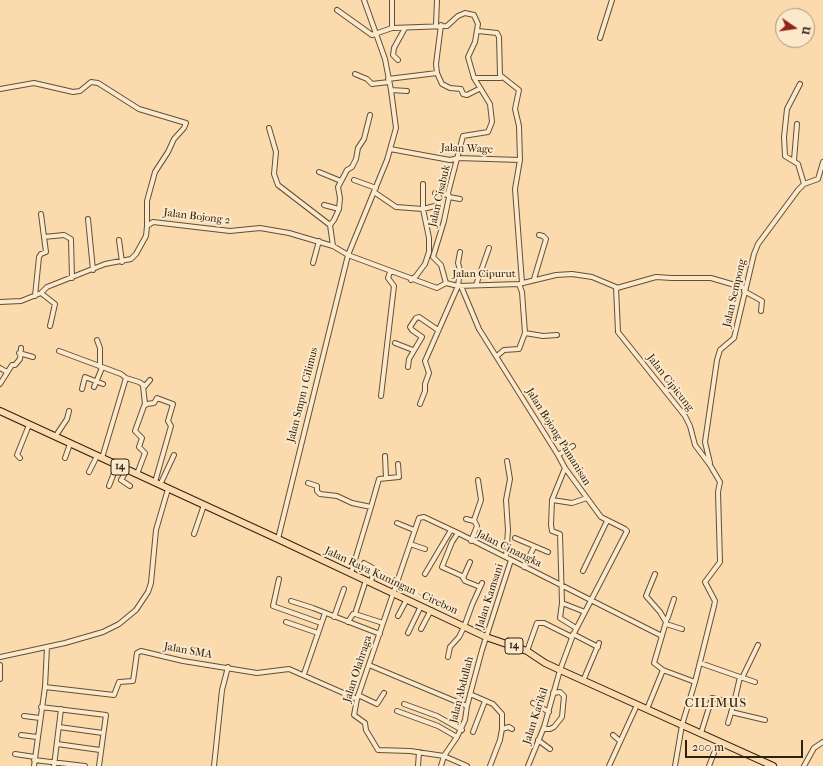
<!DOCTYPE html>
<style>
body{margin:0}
#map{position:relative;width:823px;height:766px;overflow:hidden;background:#fbdbae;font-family:"IM FELL French Canon",serif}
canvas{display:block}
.north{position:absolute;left:775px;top:8px;width:40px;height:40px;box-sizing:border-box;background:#fce8ca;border:1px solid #a99880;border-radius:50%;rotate:103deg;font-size:11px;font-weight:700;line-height:16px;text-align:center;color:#2d2111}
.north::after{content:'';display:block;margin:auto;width:14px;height:18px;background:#8f2418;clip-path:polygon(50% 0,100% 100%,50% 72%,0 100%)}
.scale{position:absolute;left:685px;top:740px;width:118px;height:18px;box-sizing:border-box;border:2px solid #2d2111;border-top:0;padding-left:5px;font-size:12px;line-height:14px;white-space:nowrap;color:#2d2111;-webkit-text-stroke:3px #fce8ca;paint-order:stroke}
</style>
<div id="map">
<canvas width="823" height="766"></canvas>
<div class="north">U</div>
<div class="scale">200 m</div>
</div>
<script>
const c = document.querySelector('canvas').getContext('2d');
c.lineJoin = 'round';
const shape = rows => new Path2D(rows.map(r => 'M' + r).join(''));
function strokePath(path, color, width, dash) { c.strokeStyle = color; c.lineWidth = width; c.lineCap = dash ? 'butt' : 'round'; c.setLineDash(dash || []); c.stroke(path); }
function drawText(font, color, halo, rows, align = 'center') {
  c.font = font + ' "IM FELL French Canon",serif'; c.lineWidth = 4; c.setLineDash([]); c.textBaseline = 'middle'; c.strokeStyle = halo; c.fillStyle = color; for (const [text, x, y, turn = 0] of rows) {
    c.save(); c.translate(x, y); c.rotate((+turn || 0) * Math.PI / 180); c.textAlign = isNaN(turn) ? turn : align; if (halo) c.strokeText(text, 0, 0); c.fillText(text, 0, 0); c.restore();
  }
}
const minor = shape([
 [392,0,392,28],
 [337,10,372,35,392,28,447,26,458,16,465,13,474,15,478,24,475,42,468,57,474,78,490,104,492,122,488,132,463,136,448,193,449,197,444,221,433,257,441,265,446,283],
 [436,25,437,0],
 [441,25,436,64,437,73,442,84,450,88,461,89,463,94,467,95,479,89],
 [478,31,497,33,499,37,500,75,519,90,515,109,519,126,520,160,515,189,522,283],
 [600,38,612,0],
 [398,60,393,55,394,48,405,28],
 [355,74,367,79,372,84,389,82],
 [474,78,501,78],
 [388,79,437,73],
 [800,84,787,109,784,137,785,156,798,164,804,184],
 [0,89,34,83,73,92,80,91,91,82,98,83,139,109,186,123,184,128,174,139,168,152,155,172,147,201,147,225],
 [391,90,407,91],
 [269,128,276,152,274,174,278,185,330,225],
 [390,149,450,160,458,158,520,160],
 [794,160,797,124],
 [319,172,341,181],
 [354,180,376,188],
 [423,184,423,209,439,205],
 [374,192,396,207,423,209,429,238,429,252,425,264,416,276,411,280],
 [435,193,448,195],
 [449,197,460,199],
 [324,205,339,209,334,220,330,225,333,246],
 [339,209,340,198,338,187,347,170,352,167,356,159,358,148,364,139,370,115],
 [41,214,44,237,64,235,71,239,72,278],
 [88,219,93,270],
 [119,240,122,262],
 [313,263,319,241],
 [534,279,546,239,543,236,539,235],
 [476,285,489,248],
 [461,286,479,329,558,455,565,468,601,517,625,529,627,531,573,635,560,670,544,727,528,766],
 [617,288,656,277,672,278,711,278,745,288],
 [744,291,762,301,761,311],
 [41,293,55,304,50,326],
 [35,296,39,257,41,254,46,252,44,237],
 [0,302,21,301,41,293,47,287,105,264,131,259,136,254,146,236,147,226,153,222,230,231,260,228,289,233,333,246,348,255,437,288,446,283,458,286,519,284,556,275,572,274,592,277,616,287,618,332,685,416,690,426,695,445,710,465,720,482,718,492,720,562,705,582,715,601,714,606,695,682,682,725,675,766],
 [525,333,543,336,557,335],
 [97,340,100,348,100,367],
 [395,343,413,350],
 [59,351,121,374,126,378,102,458],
 [19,353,33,357],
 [497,356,504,350,519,349,525,333,522,292,519,284],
 [408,367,409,359,422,337,412,330,410,327,416,318,419,317,438,330],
 [0,368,7,372],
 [126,378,139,382,145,386,150,380],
 [0,384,12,365,15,365,20,359,21,348],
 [143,386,145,404],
 [94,387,102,368],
 [82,389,85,377,103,384],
 [381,396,394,286,388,278,390,272],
 [420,404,425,391,425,384,429,373,425,361,458,286,460,270,458,263,460,252],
 [55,437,67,419,69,411],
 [558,455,573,446],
 [385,456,386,478],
 [20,458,17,455,29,425],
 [65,458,70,444],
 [710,463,705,442,717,360,720,350,734,338,754,254,758,244,798,190,804,184,818,179,823,162],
 [565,468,552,500,551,525,552,531,560,534,562,603,560,618,576,628],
 [127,470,121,480,130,486],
 [89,472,97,456],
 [137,474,145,453,139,447,142,438,135,431,144,406,147,404,154,403,157,398,173,404,168,421,171,426,155,482],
 [308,483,317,486,317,491,320,494,337,496,352,503,371,507,379,479,399,477,398,464],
 [160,485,174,455],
 [109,486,117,465],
 [552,500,572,503,587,498],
 [466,519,474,521],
 [397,523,414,530],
 [458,533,452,542,442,567,462,576,465,581,480,587],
 [194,534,204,505],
 [515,538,548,552],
 [278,539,348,255,387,160,396,128,391,90,385,59,364,0],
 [471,541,477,526,474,520,481,500,478,480],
 [410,544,425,549],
 [506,557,508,530,506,500,510,479,507,461],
 [364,563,373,568,373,574,371,582],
 [524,567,534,547],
 [583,571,607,521],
 [351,573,371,507],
 [425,574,451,530],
 [655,574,646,596,660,612,666,622,654,663,663,670,695,682],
 [463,578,470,562],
 [279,579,273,606,321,623],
 [291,601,313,608,380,634],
 [562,603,585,612],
 [355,614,383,623],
 [398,616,407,599],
 [334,617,344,589],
 [666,621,668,617,674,599],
 [286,622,318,633],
 [348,622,353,614,355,614,366,580],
 [666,624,682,629],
 [421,629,431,610],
 [408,633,421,606],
 [573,634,598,647],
 [527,651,537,623,544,623,572,637],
 [0,657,65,643,103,632,119,624,136,610,148,592,151,583,156,530,168,489],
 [448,657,450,647,459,637,464,627,472,605,482,583],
 [700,663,740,677,734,703],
 [0,665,0,679],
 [369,665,467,706],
 [304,674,325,613],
 [740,677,755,682],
 [742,678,758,645],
 [583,681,599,643],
 [45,687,114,695,119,682,133,681,137,653,141,651,183,661,257,673,289,669,357,699],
 [470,694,493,704,502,714,502,729,500,740,490,766],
 [358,695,377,704,384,693],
 [533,703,549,712],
 [404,704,437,716,462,730],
 [41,707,106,715,99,766],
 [647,709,663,670],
 [397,711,438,726,457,737],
 [731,712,765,720],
 [24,716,40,718],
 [59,727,103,733],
 [502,729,509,727,512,729],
 [543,729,550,729,554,727,562,717,564,696,560,692,553,693],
 [473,732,485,701],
 [701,733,712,698,734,703,728,723],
 [21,735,37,737],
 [613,735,620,741],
 [538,740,550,749],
 [57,744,100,750],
 [15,754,35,757],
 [34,760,85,766],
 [34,766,45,687,47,647],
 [54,766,61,709],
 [214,766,222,690,228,667],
 [418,766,419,752],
 [441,766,444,756,457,737,465,720,467,706,482,650,511,560],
 [467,766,444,756,410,751,378,750,366,730,365,723,354,715,357,699,419,518,424,517,458,533,662,636],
 [609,766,637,705],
 [709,766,714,753],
 [804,766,814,748,823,742]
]);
const highway = shape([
 [0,411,278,539,486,637,527,651,545,663,560,670,773,766]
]);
strokePath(minor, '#605038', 6);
strokePath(highway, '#2d2111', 8);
strokePath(minor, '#fce8ca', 4);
strokePath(highway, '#fbdbae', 6);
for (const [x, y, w] of [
 [120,467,18],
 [514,646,18]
]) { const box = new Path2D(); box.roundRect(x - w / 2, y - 8, w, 16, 3); c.fillStyle = '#fce8ca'; c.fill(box); strokePath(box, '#2d2111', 1); }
drawText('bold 10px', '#2d2111', null, [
 ["14",120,467],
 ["14",514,646]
]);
drawText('11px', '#2d2111', '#fce8ca', [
 ["Jalan Wage",467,149,2],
 ["Jalan Cisabuk",440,196,-77],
 ["Jalan Bojong 2",197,217,7],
 ["Jalan Cipurut",484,274],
 ["Jalan Sempong",735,293,-77],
 ["Jalan Cipicung",670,383,52],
 ["Jalan Smpn 1 Cilimus",303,395,-76],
 ["Jalan Bojong Pamanisan",558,437,58],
 ["Jalan Cinangka",509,549,26],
 ["Jalan Raya Kuningan - Cirebon",391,581,25],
 ["Jalan Kamsani",490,596,-72],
 ["Jalan SMA",188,651,10],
 ["Jalan Olahraga",358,669,-72],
 ["Jalan Abdullah",462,690,-76],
 ["Jalan Karikil",536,716,-72]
]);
c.letterSpacing = '1px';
drawText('13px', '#2d2111', '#fce8ca', [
 ["CILIMUS",716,704]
]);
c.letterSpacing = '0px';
</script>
